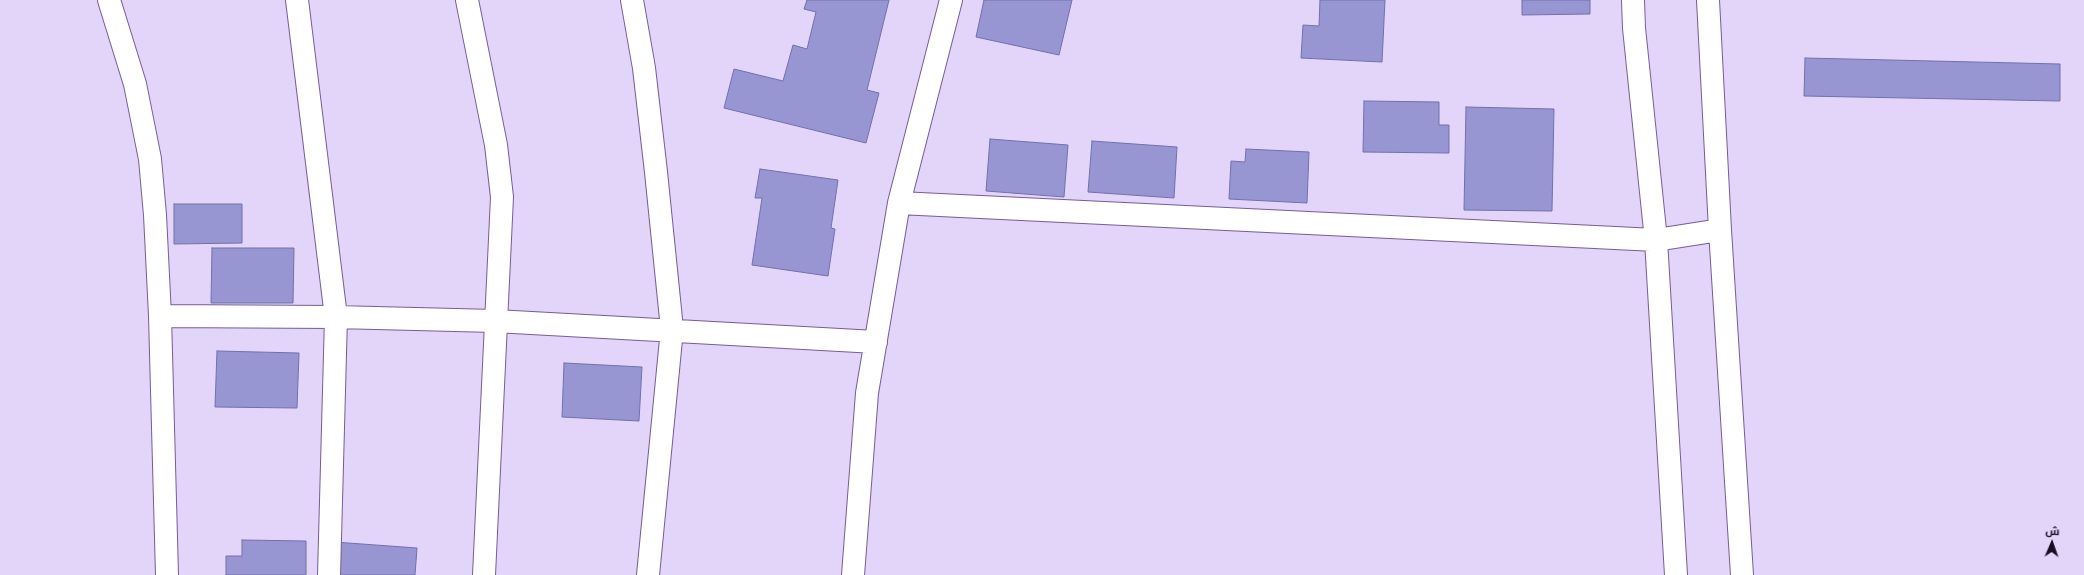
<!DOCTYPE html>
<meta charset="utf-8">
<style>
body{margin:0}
#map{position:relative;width:2084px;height:575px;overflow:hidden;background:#e3d4f9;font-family:"Space Grotesk",Cairo,sans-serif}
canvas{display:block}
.north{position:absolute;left:2032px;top:523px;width:40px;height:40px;-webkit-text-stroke:3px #e3d4f9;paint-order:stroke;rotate:2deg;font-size:11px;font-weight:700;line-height:16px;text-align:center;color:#190f24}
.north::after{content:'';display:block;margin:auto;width:14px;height:18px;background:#190f24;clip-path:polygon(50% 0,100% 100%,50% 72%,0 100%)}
</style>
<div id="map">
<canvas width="2084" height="575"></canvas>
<div class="north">ش</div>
</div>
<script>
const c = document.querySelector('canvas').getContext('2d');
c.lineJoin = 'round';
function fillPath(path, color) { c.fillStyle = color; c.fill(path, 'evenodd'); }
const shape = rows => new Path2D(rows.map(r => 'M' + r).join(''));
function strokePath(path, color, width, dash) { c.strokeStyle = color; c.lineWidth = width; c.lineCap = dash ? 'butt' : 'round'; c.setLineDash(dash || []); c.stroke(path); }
const building = shape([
 [807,0,889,0,867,90,879,93,866,143,724,108,734,69,783,81,793,45,807,49,816,12,804,9,807,0],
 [984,0,1072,0,1059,55,976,37,984,0],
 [1320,0,1385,0,1382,62,1301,58,1303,25,1319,26,1320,0],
 [1522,0,1590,0,1590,14,1522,15,1522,0],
 [1805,58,2060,64,2060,101,1804,96,1805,58],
 [1364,101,1439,102,1439,125,1449,125,1449,153,1363,152,1364,101],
 [1466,107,1554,109,1552,211,1464,210,1466,107],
 [990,139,1068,145,1064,197,986,191,990,139],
 [1092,141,1177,147,1174,198,1088,192,1092,141],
 [1246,149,1309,152,1307,203,1229,199,1231,161,1245,162,1246,149],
 [760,169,838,180,831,228,835,229,828,276,752,265,762,198,755,198,760,169],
 [174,204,242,204,242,243,174,244,174,204],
 [212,248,294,248,293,303,211,303,212,248],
 [217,351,299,353,297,408,215,407,217,351],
 [564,363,642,367,639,421,562,417,564,363],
 [242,540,306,541,306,575,226,575,226,556,242,556,242,540],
 [334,542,417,548,415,575,332,575,334,542]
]);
fillPath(building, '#9796d3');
strokePath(building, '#7270aa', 1);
const street = shape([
 [109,0,135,84,150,159,155,215,160,316,167,575],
 [297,0,336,317,329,575],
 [467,0,496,145,502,197,484,575],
 [632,0,644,68,656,172,672,329,648,575],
 [1633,0,1634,28,1656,240,1676,575],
 [1708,0,1720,230,1742,575],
 [899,203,1656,240,1720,230],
 [160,316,336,317,495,321,876,342],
 [853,575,867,393,899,203,951,0]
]);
strokePath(street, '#765d94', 24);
strokePath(street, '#fff', 22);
</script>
